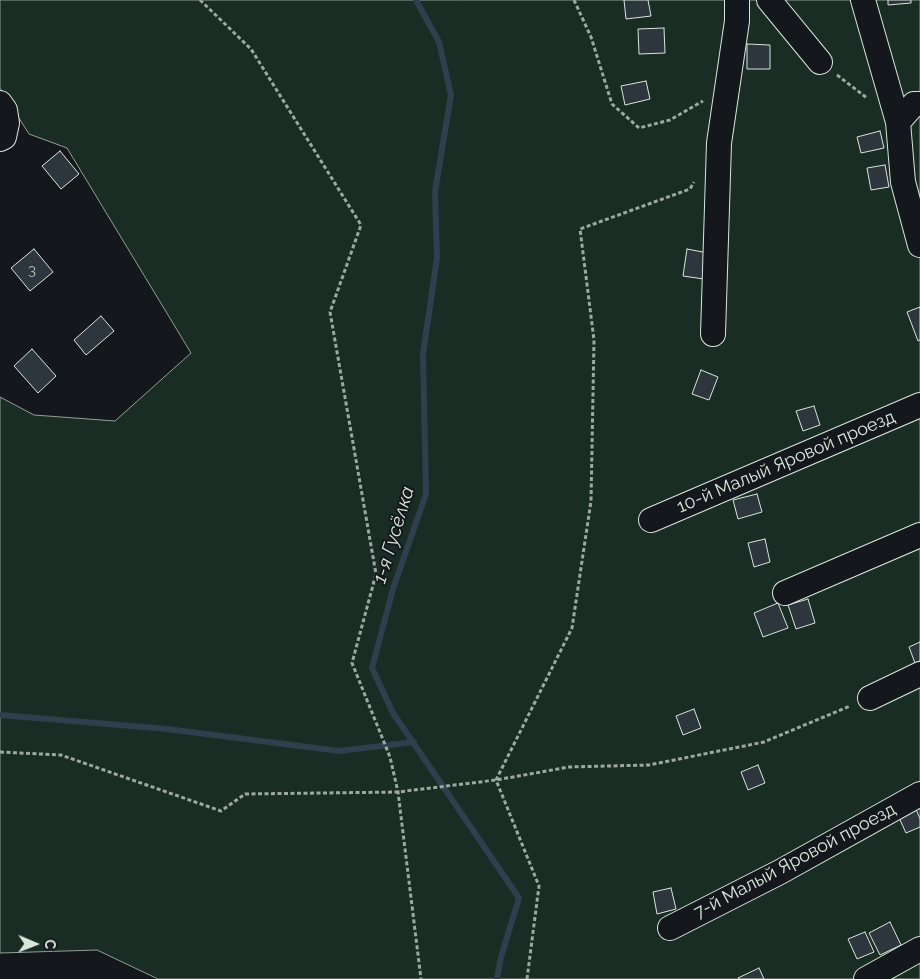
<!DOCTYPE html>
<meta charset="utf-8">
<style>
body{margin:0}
#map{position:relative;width:920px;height:979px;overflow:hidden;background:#14181c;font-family:Raleway,sans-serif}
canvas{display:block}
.north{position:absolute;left:10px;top:919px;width:50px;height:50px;-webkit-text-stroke:4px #14181c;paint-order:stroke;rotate:91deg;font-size:14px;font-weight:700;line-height:20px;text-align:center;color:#d8e6dc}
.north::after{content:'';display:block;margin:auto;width:18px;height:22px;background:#d8e6dc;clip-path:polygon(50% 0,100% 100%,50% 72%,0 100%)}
</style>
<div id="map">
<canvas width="920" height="979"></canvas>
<div class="north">С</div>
</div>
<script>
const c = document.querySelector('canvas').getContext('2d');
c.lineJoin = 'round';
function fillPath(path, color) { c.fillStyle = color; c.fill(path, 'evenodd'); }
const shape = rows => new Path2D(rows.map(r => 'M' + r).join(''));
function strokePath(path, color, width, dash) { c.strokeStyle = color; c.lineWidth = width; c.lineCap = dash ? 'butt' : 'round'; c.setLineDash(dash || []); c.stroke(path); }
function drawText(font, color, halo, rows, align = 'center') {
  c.font = font + ' Raleway,sans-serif'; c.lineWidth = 4; c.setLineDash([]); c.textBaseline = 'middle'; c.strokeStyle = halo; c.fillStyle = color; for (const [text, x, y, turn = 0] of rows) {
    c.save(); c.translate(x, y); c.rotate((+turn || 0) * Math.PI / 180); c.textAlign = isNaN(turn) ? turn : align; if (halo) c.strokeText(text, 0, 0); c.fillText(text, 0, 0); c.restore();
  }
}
const green = shape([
 [0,0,920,0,920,979,158,979,97,950,0,953,0,397,34,415,115,421,191,353,67,148,29,134,0,88,0,0]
]);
fillPath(green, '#1a2d24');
strokePath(green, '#939e99', 1);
strokePath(shape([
 [416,0,439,42,451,95,435,192,437,258,423,354,426,494,393,589,372,668,393,713,519,898,501,957,497,979],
 [0,715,167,729,339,751,414,742]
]), '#2f3f4d', 6);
const building = shape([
 [624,0,648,0,651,16,626,19,624,0],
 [888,0,911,0,911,3,888,5,888,0],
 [664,28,665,53,639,54,638,29,664,28],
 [747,44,770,45,770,69,747,69,747,44],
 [646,81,650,99,625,105,621,86,646,81],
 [880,131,884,148,861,153,857,137,880,131],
 [60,151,79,174,61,189,42,166,60,151],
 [885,165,889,187,871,190,867,168,885,165],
 [34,249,53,272,30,291,11,268,34,249],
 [687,249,708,253,704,279,683,276,687,249],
 [920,307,920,340,918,341,907,312,920,307],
 [101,316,114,331,86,355,74,340,101,316],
 [32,349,56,376,38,393,14,366,32,349],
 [701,370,718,377,709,400,692,394,701,370],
 [814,406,820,425,803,431,796,411,814,406],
 [757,494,762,512,738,519,733,500,757,494],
 [765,539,770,562,754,567,748,543,765,539],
 [808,599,815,623,796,629,788,605,808,599],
 [778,603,788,628,763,637,754,613,778,603],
 [920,642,920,661,915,663,909,647,920,642],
 [694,709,701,728,683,735,676,716,694,709],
 [758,765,765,783,748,790,741,772,758,765],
 [914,804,920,819,920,827,906,833,896,811,914,804],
 [671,888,676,909,657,914,653,892,671,888],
 [890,922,901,945,880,955,869,933,890,922],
 [865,932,874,952,857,959,848,939,865,932],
 [759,968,764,979,739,979,738,978,759,968]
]);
fillPath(building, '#2c363c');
strokePath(building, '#d8e6dc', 1);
const minor = shape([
 [769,0,820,62],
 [863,0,898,122,903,182,920,245],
 [0,103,5,110,7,123,4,137,0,139],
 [898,122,914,104,920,104],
 [713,334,719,143,737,21,737,0],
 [651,520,920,405],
 [785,593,920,535],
 [870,698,920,674],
 [670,928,780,872,920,794],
 [866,979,920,949]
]);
strokePath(minor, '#d8e6dc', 26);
strokePath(shape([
 [200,0,251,49,361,225,330,312,376,574,352,663,390,757,398,792,421,979],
 [574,0,591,37,612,104,639,128,670,120,703,101],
 [837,75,867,98],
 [0,752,61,755,221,811,245,794,398,792,496,780,569,767,649,765,764,742,850,706],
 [527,979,539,886,496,780,572,628,591,501,594,340,580,229,690,189,694,182]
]), '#9da8a2', 3, [4, 2.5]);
strokePath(minor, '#14181c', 24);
drawText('15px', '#adbab4', null, [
 ["3",32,270]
]);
drawText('18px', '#d8e6dc', '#14181c', [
 ["10-й Малый Яровой проезд",786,462,-23],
 ["7-й Малый Яровой проезд",795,861,-28]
]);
drawText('italic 19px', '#d8e6dc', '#14181c', [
 ["1-я Гусёлка",394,535,-73]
]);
</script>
